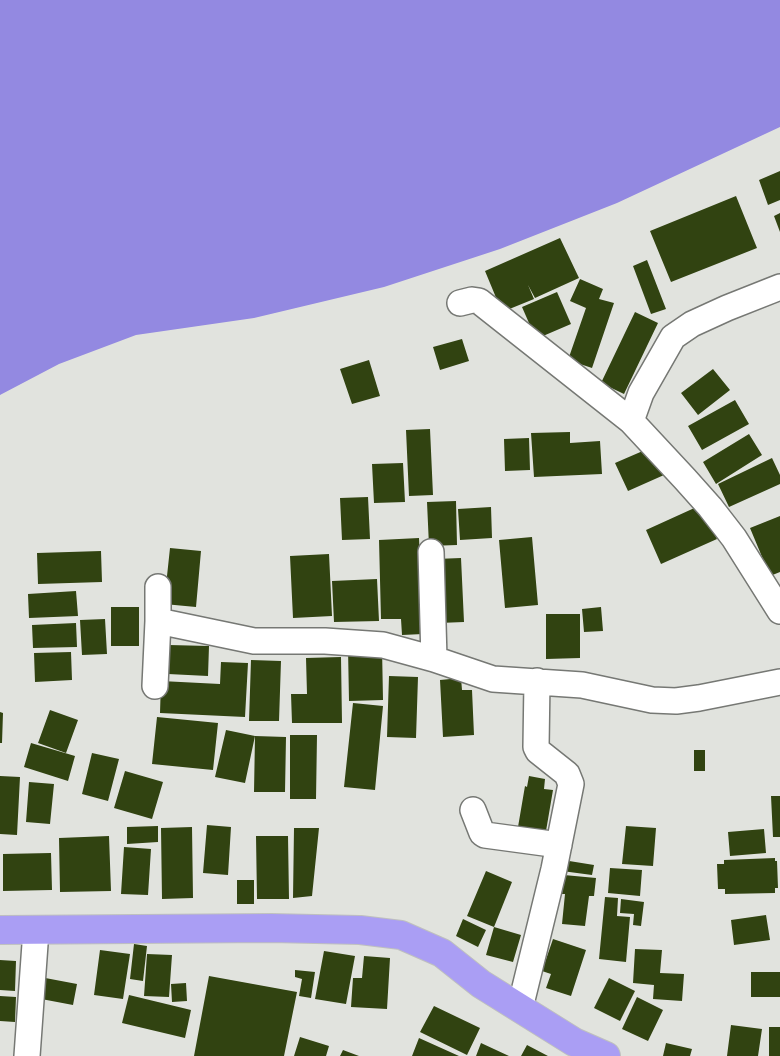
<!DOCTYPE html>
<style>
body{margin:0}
canvas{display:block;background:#e1e3de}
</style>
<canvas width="780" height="1056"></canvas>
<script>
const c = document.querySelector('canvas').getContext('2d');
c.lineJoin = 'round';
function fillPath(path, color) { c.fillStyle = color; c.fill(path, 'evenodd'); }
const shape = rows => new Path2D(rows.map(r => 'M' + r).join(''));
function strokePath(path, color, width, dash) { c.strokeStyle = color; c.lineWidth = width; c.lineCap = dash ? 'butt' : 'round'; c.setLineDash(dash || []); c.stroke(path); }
fillPath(shape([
 [0,0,780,0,780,127,617,203,500,249,384,287,254,318,136,335,59,364,0,395]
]), '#9389e1');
fillPath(shape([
 [780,171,780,200,768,205,759,180],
 [736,196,757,248,671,282,650,231],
 [780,213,780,232,774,216],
 [560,238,579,278,535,298,528,285,534,299,502,312,485,271],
 [647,260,666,309,651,314,633,266],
 [580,279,603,289,599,299,614,303,592,368,568,360,586,308,570,301],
 [557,292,571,324,536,339,522,307],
 [635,312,658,323,624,394,601,383],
 [462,339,469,361,440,370,433,347],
 [369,360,380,396,352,404,340,369],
 [713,369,730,390,698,415,681,393],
 [735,400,749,424,702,450,688,426],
 [430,429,433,495,409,496,406,430],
 [570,432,570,443,600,441,602,474,534,477,531,433],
 [749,434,762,455,716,484,703,462],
 [529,438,530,470,505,471,504,439],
 [652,447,664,475,628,491,615,463],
 [772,458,780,475,780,484,729,507,718,484],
 [403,463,405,502,374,503,372,464],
 [368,497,370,539,342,540,340,498],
 [456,501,457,545,429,546,427,502],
 [701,505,717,539,661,564,646,530],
 [491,507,492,538,460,540,458,509],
 [780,516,780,572,770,576,750,528],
 [532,537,538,605,505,608,499,540],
 [419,538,423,634,402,635,401,619,381,619,379,540],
 [170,548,201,551,196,607,164,604],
 [101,551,102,582,38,584,37,553],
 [329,554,332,616,293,618,290,556],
 [461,558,464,622,439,623,436,559],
 [377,579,379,621,334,622,332,581],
 [76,591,78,616,29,618,28,594],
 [111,607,139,607,139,646,111,646],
 [601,607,603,631,584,632,582,609],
 [546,614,580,614,580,658,546,659],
 [105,619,107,654,82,655,80,620],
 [76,623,77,647,33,648,32,625],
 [169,645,209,646,208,676,168,674],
 [382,647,383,700,349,701,348,648],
 [71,652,72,680,35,682,34,653],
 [341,657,342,723,292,723,291,694,307,694,306,658],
 [251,660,281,661,279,721,249,721],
 [221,662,248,663,245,717,160,713,161,681,220,684],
 [389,676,418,677,416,738,387,737],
 [461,678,462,690,472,690,474,735,443,737,440,680],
 [353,703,383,706,375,790,344,787],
 [50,710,78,720,66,753,38,743],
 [0,712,3,713,2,743,0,743],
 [157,717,218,723,213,770,152,764],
 [226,730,255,736,245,783,215,777],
 [290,735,317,735,316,799,290,799],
 [255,736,286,737,285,792,254,792],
 [31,743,75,756,68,781,24,767],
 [694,750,705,750,705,771,694,771],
 [92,753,119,759,108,801,82,794],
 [125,771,163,782,152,819,114,808],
 [0,776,20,777,17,835,0,834],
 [529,776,545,779,544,789,553,790,546,831,518,827,525,786,527,787],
 [29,782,54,784,50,824,26,822],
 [771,796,780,796,780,837,773,837],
 [207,825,231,827,228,875,203,873],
 [158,826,158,842,127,844,127,827],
 [626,826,656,828,653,866,622,864],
 [192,827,193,898,162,899,161,828],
 [294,828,319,828,312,896,293,898],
 [764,829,766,853,730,856,728,832],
 [109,836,111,891,60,892,59,838],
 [256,836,288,836,289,899,257,899],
 [124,847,151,849,148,895,121,894],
 [51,853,52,890,3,891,3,854],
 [775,858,775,861,777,861,778,888,775,888,775,893,725,894,725,889,718,889,717,864,724,864,724,860],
 [563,860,594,865,592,875,562,871],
 [610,868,642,870,640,896,608,893],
 [486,871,512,882,494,927,467,916],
 [564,875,596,878,594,896,589,896,585,926,562,924,565,894,562,894],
 [237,880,254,880,254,904,237,904],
 [605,897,618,898,617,916,630,917,626,962,599,959],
 [621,899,644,902,641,926,633,925,634,914,620,913],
 [766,915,770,940,734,945,731,920],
 [463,919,486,930,478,947,456,936],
 [494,927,521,935,513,962,486,955],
 [553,939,586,950,571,996,546,988,551,974,542,971],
 [134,944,147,946,143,981,130,979],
 [635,949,662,950,660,973,684,974,682,1001,653,999,654,985,633,983],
 [100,950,130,954,123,999,94,995],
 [324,951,355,956,346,1004,315,999],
 [147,954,172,955,169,997,144,996],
 [364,956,390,958,387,1009,351,1007,353,978,362,978],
 [0,960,16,961,15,991,0,990],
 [295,970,315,972,311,998,299,996,302,979,295,977],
 [751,972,780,972,780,997,751,997],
 [209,976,297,992,284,1056,194,1056],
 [40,977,77,984,73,1005,36,998],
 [609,978,635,991,620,1021,594,1008],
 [186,983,187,1001,172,1002,171,984],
 [129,995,191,1010,185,1038,122,1023],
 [0,996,16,997,15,1022,0,1021],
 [637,997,663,1010,648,1041,622,1029],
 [434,1006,480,1028,467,1055,420,1032],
 [731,1025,762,1029,758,1056,727,1056],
 [769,1027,780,1027,780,1056,769,1056],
 [300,1037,329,1046,326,1056,294,1056],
 [419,1038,459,1056,412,1056],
 [481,1043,509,1056,476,1056],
 [666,1043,692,1049,690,1056,663,1056],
 [527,1045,548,1056,521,1056],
 [343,1050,359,1056,340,1056]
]), '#314311');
const minor = shape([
 [780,287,727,308,692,324,673,337,641,393,631,421,685,479,710,507,734,538,780,611],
 [460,303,472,300,479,301,631,421],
 [431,552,434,659],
 [158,621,158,587],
 [155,686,158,621,254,641,325,641,383,645,434,659,493,679,582,685,652,700,676,701,699,698,780,682],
 [473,810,482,833,485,835,559,845],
 [520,1008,554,869,571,784,567,774,538,751,536,747,537,681],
 [27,1056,36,930]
]);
const trunk = shape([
 [0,930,271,928,360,930,401,935,442,953,481,984,574,1042,606,1056]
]);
strokePath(minor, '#767874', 28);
strokePath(trunk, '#bfc0bf', 30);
strokePath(minor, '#fff', 25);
strokePath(trunk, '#aa9ef4', 28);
</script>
